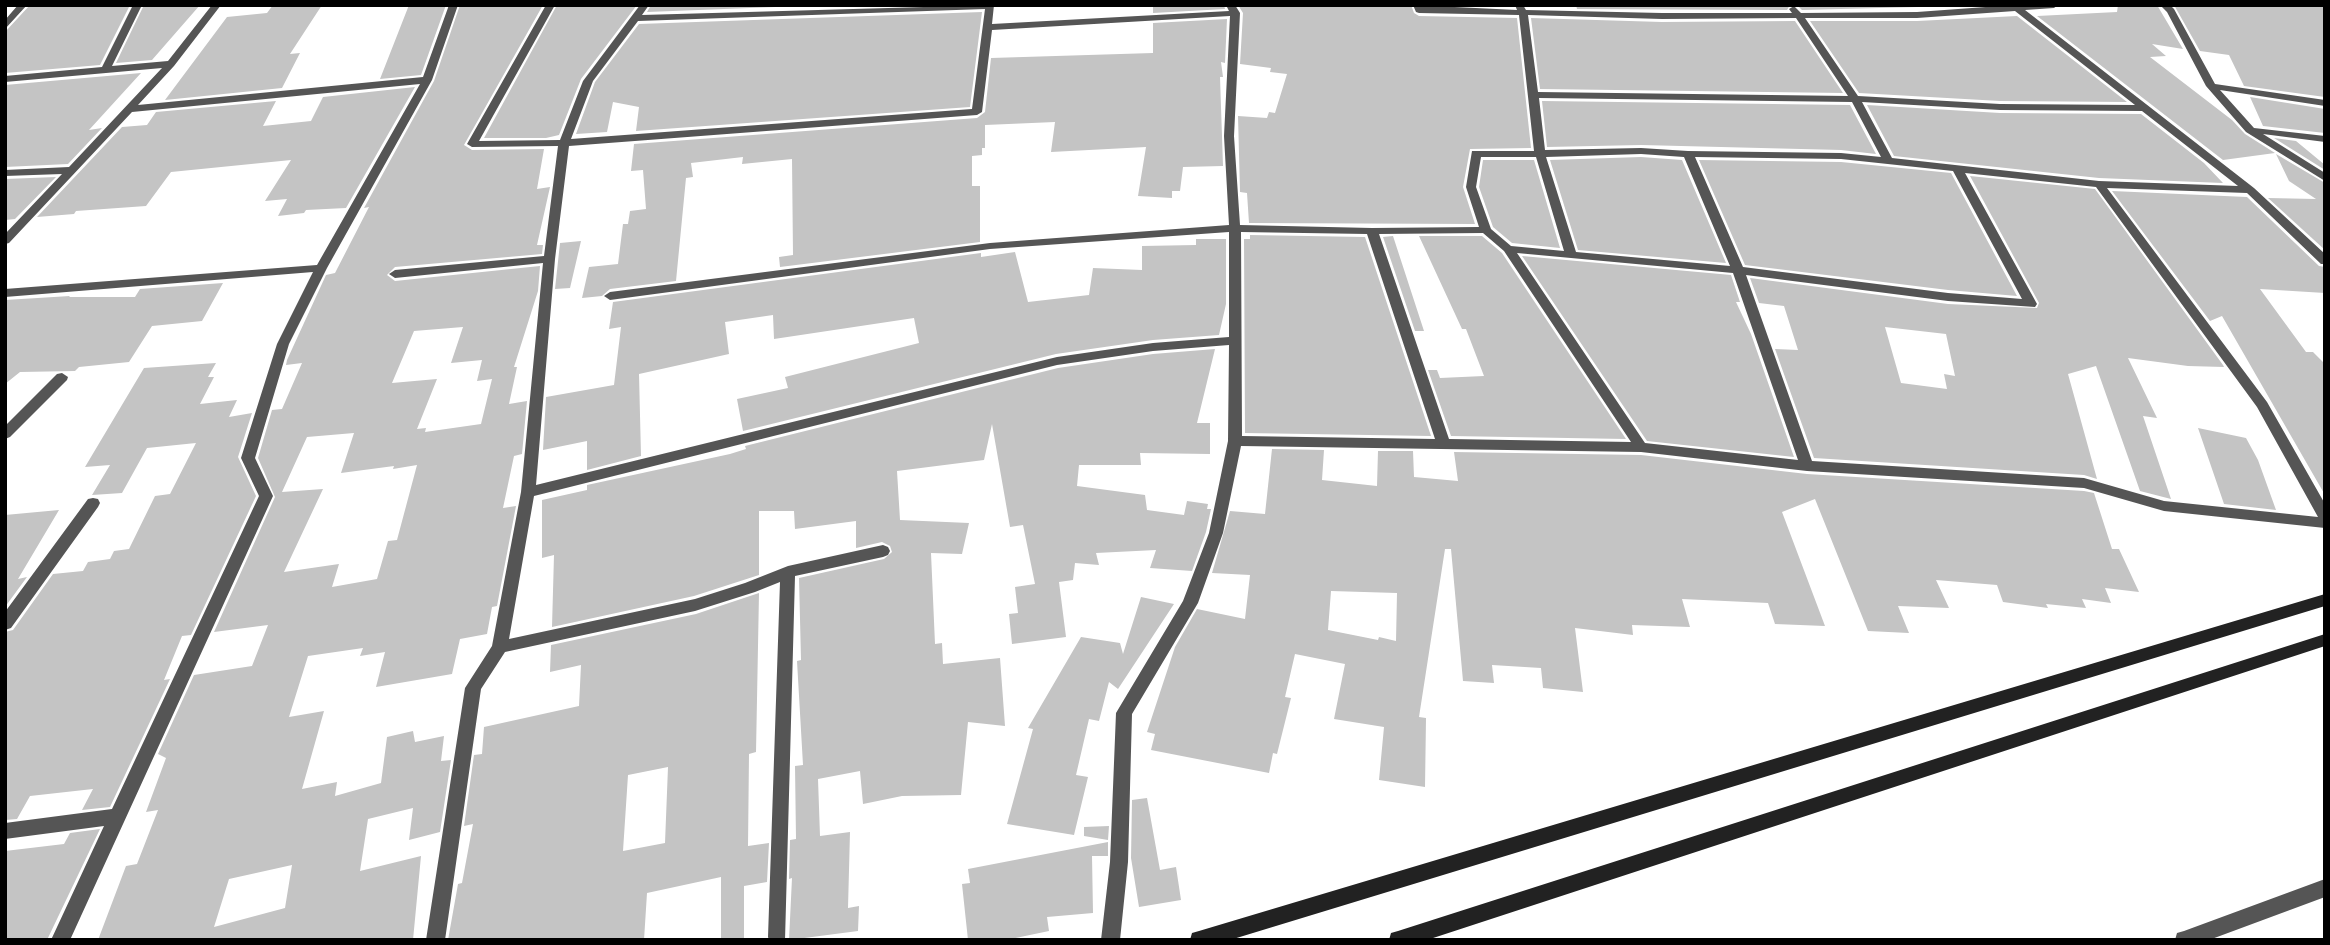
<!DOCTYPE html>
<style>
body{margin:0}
#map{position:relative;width:2330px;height:945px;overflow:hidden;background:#fff;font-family:"Fira Sans",sans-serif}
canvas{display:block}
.frame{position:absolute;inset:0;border:7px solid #000;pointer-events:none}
</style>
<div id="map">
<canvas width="2330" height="945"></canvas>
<div class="frame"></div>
</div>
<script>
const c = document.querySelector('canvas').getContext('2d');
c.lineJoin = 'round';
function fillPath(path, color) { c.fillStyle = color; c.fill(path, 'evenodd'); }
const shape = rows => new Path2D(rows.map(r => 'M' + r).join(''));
fillPath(shape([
 [30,5,130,5,100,65,5,73,5,32],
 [144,5,200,5,152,60,116,63],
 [273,5,322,5,290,54,300,53,282,88,165,100,227,17,267,13],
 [409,5,446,5,421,75,380,79],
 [460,5,543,5,464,145,472,150,544,149,537,189,550,187,537,245,543,245,542,254,395,267,387,275,395,281,540,266,538,291,514,367,517,367,509,404,527,401,522,454,514,456,503,508,516,506,497,606,492,607,487,634,460,639,452,674,376,687,385,652,360,656,363,648,308,656,289,717,324,711,302,789,337,782,335,796,381,783,387,737,413,731,415,742,444,736,441,761,451,760,440,832,409,840,413,808,368,819,360,871,421,856,413,940,98,940,126,866,137,864,158,810,146,812,166,758,158,754,194,675,252,666,268,625,214,632,275,497,258,458,272,410,282,409,302,363,286,365,287,360,326,275,335,273,369,207,364,208,434,81],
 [463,327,451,363,482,360,477,381,492,379,481,424,425,432,426,428,417,429,437,379,392,383,414,331],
 [354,433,341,473,394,466,393,469,417,465,397,540,388,541,377,579,332,587,339,564,284,572,323,489,282,492,307,437],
 [292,865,285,908,214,927,229,879],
 [557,5,637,5,581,79,559,135,546,138,484,138],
 [651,5,827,5,647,12],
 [1153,5,1224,5,1225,9,1153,13],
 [1238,5,1411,5,1414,13,1419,16,1517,18,1531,148,1470,149,1463,187,1475,224,1249,223,1247,193,1240,192,1238,116,1267,118,1269,112,1275,113,1287,74,1270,72,1271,68,1240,64,1243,13],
 [1576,5,1790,5,1787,10,1577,9],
 [1797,5,1956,5,1957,6,1802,10],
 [2118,5,2157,5,2183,49,2152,44,2166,56,2150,57,2232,120,2245,134,2275,153,2223,160,2037,16,2117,12],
 [2174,5,2325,5,2325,97,2244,86,2229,55,2200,51],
 [982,12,970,107,636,131,639,107,613,102,607,132,576,134,595,82,639,24],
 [2017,16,2127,102,2000,101,1859,93,1810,21,1917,21],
 [1531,18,1662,22,1795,21,1843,93,1540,89],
 [1227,19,1225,63,1221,62,1223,77,1220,77,1223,166,1183,167,1180,191,1172,191,1172,198,1138,196,1146,147,1051,152,1055,122,985,125,985,148,982,148,982,155,972,156,972,186,980,186,980,242,780,267,779,257,793,255,792,159,742,164,743,157,691,163,693,177,686,178,676,281,610,289,602,296,582,298,589,267,618,264,623,224,628,224,630,211,646,209,643,170,631,171,634,144,977,118,985,112,991,58,1153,53,1153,23],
 [141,73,89,130,102,128,68,164,5,167,5,85],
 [415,87,346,208,306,210,304,213,278,216,287,199,265,201,291,160,171,172,146,206,76,211,74,214,37,217,122,127,147,125,156,112,276,101,263,126,311,121,323,97],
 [2250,97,2325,109,2325,133,2263,126],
 [1542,101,1850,105,1876,154,1841,150,1641,145,1547,147],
 [1867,105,2000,113,2141,114,2204,163,2223,183,2099,178,1894,156],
 [2274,138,2296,141,2325,165,2325,170],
 [2276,154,2325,183,2325,250,2268,198,2316,199,2289,181],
 [1641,157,1682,160,1726,263,1578,250,1550,160],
 [1483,160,1534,160,1560,248,1512,243,1493,227,1479,187],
 [1699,160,1841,162,1951,173,2017,296,1948,290,1745,265],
 [1970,176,2095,189,2223,365,2224,367,2188,366,2128,358,2157,418,2143,416,2171,499,2140,491,2096,366,2068,374,2097,479,2084,475,1814,458,1775,349,1798,350,1784,306,1759,303,1750,278,1948,304,2037,308,2039,303],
 [1885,327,1946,334,1955,376,1944,374,1947,389,1901,383],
 [56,177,15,219,5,220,5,179],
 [2112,191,2247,197,2319,266,2325,267,2325,293,2260,289,2306,352,2313,352,2325,364,2325,495,2222,316,2210,321],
 [1250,235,1365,237,1431,436,1245,433,1244,239,1250,239],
 [1393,236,1424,331,1415,331,1383,237],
 [1419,236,1482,236,1502,253,1626,439,1451,436,1428,370,1437,370,1440,378,1484,376,1466,329,1462,329],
 [1196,239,1226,239,1226,304,1219,335,1153,340,1056,354,743,431,737,399,788,388,785,377,919,343,914,318,774,339,773,315,725,322,729,354,639,374,641,456,587,470,587,441,543,450,546,397,614,385,621,327,609,329,613,302,981,253,981,257,1015,252,1028,302,1089,295,1093,268,1142,270,1142,246,1196,245],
 [581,241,570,288,555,289,560,243],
 [1522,256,1731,275,1740,302,1736,302,1751,334,1794,457,1647,441],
 [223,283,202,321,152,326,129,362,79,367,75,371,20,372,5,384,5,300,70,296,69,297,135,297,140,289],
 [1215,349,1197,423,1210,423,1210,454,1140,453,1141,465,1079,465,1077,486,1145,495,1147,510,1184,515,1187,501,1208,504,1207,509,1211,509,1206,532,1192,571,1150,568,1156,550,1096,553,1099,565,1075,563,1073,580,1059,582,1066,637,1012,644,1009,614,1018,613,1015,587,1035,584,1023,525,1010,527,992,424,984,460,897,471,900,520,969,523,962,554,931,553,935,644,942,643,943,664,1000,658,1005,726,968,722,961,795,902,796,863,804,860,771,818,779,820,836,850,832,848,908,859,906,858,931,789,940,792,878,789,879,790,840,796,839,795,766,803,765,797,661,801,660,799,578,884,559,892,552,890,546,882,542,856,548,856,521,795,529,794,511,759,511,759,575,694,596,552,627,554,555,542,558,542,500,587,490,587,485,730,454,746,449,745,446,1058,368,1153,354],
 [216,363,208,377,214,377,200,404,237,400,229,417,252,413,238,457,256,496,191,635,182,636,164,680,170,679,110,807,82,810,93,789,30,796,17,819,5,820,5,632,13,630,53,574,83,571,88,562,110,559,114,551,129,549,155,496,170,494,196,443,147,448,122,493,92,495,110,465,85,467,144,368],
 [2198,428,2246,438,2258,460,2276,510,2224,504],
 [1272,449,1324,450,1322,480,1377,486,1378,451,1413,451,1414,477,1458,481,1454,452,1641,455,1807,474,2084,491,2094,493,2112,549,2119,549,2139,592,2105,588,2111,603,2082,599,2086,608,2046,604,2048,608,2003,602,1997,585,1936,580,1949,608,1898,606,1909,633,1868,631,1815,499,1782,512,1825,626,1775,624,1768,603,1682,599,1690,627,1632,625,1633,635,1575,628,1583,692,1543,688,1541,668,1492,665,1494,683,1463,681,1451,549,1445,549,1419,717,1426,718,1425,787,1379,780,1384,727,1334,719,1345,664,1295,654,1285,697,1291,698,1277,754,1273,753,1269,773,1151,750,1155,734,1147,732,1175,647,1197,609,1245,619,1250,575,1212,573,1230,511,1265,514],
 [1331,591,1397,593,1396,641,1379,637,1378,640,1328,630],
 [59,510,18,579,27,577,5,607,5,515],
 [759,593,756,752,749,754,748,846,769,843,767,882,744,886,744,940,721,940,721,877,647,893,644,940,448,940,458,884,462,883,473,824,464,826,474,755,482,754,484,727,579,706,581,665,550,672,551,645,696,614],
 [668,767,665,843,623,851,628,775],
 [1141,597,1174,604,1118,689,1109,682,1099,721,1089,719,1076,775,1088,777,1074,835,1007,824,1033,729,1028,728,1081,637,1120,643,1123,654],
 [1147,798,1160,870,1176,867,1181,900,1139,907,1131,858,1132,800],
 [1109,826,1108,840,1084,836,1084,827],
 [100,829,47,940,5,940,5,851,64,844,70,833],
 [1108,842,1108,856,1092,856,1093,913,1047,917,1049,931,1006,940,968,940,962,884,970,883,968,869]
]), '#c4c4c4');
fillPath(shape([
 [18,5,27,5,5,29,5,20,18,5],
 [133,5,142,5,112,66,168,61,212,5,221,5,174,66,138,105,423,77,449,5,458,5,432,80,327,268,289,344,255,458,273,496,70,940,51,940,104,826,5,839,5,823,112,809,259,496,241,458,277,344,313,272,5,297,5,289,317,265,420,84,132,112,9,243,5,244,5,234,62,174,5,176,5,170,69,167,162,68,5,82,5,76,102,67,133,5],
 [546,5,555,5,479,141,560,140,583,81,640,5,649,5,642,15,994,5,992,24,1229,11,1226,5,1235,5,1240,13,1234,136,1240,225,1372,228,1479,227,1466,187,1472,151,1534,151,1519,15,1419,13,1416,12,1413,5,1517,10,1515,5,1523,5,1526,10,1662,13,1792,13,1789,9,1794,6,1801,13,1917,12,2013,5,2058,5,2054,8,2025,10,2254,188,2325,254,2325,264,2321,264,2247,193,2107,188,2267,402,2325,504,2325,528,2164,511,2084,488,1807,471,1641,452,1241,446,1223,533,1198,603,1132,714,1128,862,1120,940,1101,940,1110,862,1116,713,1183,601,1209,533,1228,441,1229,345,1153,351,1057,365,534,496,509,639,695,599,745,583,788,566,883,545,888,547,890,551,888,555,883,557,795,576,785,940,769,940,768,937,780,582,755,592,695,611,505,652,481,689,445,940,426,940,465,688,492,646,521,492,543,263,395,278,389,274,395,270,544,256,558,146,472,147,467,144,546,5],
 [985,9,972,109,571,139,593,81,638,21,985,9],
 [2015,11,2135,105,2000,104,1858,96,1805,18,1917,18,2015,11],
 [1528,15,1662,19,1796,18,1848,96,1538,92,1528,15],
 [1230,16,1224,136,1229,225,990,243,610,292,604,296,610,300,990,249,1229,232,1229,337,1153,343,1057,357,536,485,555,259,569,146,977,115,982,112,992,30,1230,16],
 [1539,98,1852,102,1881,157,1841,153,1688,151,1641,148,1545,150,1539,98],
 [1862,102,2000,110,2142,111,2238,186,2099,181,1892,158,1862,102],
 [1641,154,1684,157,1730,266,1576,252,1546,157,1641,154],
 [1481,157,1536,157,1564,251,1511,246,1491,229,1476,187,1481,157],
 [1695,157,1841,159,1953,171,2022,299,1948,293,1743,267,1695,157],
 [1965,173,2096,187,2257,407,2318,517,2164,501,2084,478,1812,461,1746,275,1948,301,2035,307,2037,304,1965,173],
 [1241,232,1367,234,1435,439,1242,436,1241,232],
 [1483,233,1504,251,1631,442,1449,439,1379,234,1483,233],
 [1517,253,1733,273,1798,460,1645,443,1517,253],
 [2160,5,2170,5,2174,9,2215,84,2325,100,2325,106,2220,90,2254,128,2325,136,2325,142,2263,134,2325,173,2325,181,2246,132,2206,86,2167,12,2160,5],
 [62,373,68,377,67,380,10,437,5,439,5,426,57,374,62,373],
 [93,498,98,499,100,503,98,507,11,628,5,630,5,612,88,499,93,498],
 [2325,879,2325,897,2209,940,2175,940,2177,933,2184,931,2325,879]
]), '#555');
fillPath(shape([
 [2325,594,2325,606,1230,940,1190,940,1192,933,1199,931,2325,594],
 [2325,634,2325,646,1427,940,1389,940,1391,933,1398,931,2325,634]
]), '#222');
</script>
